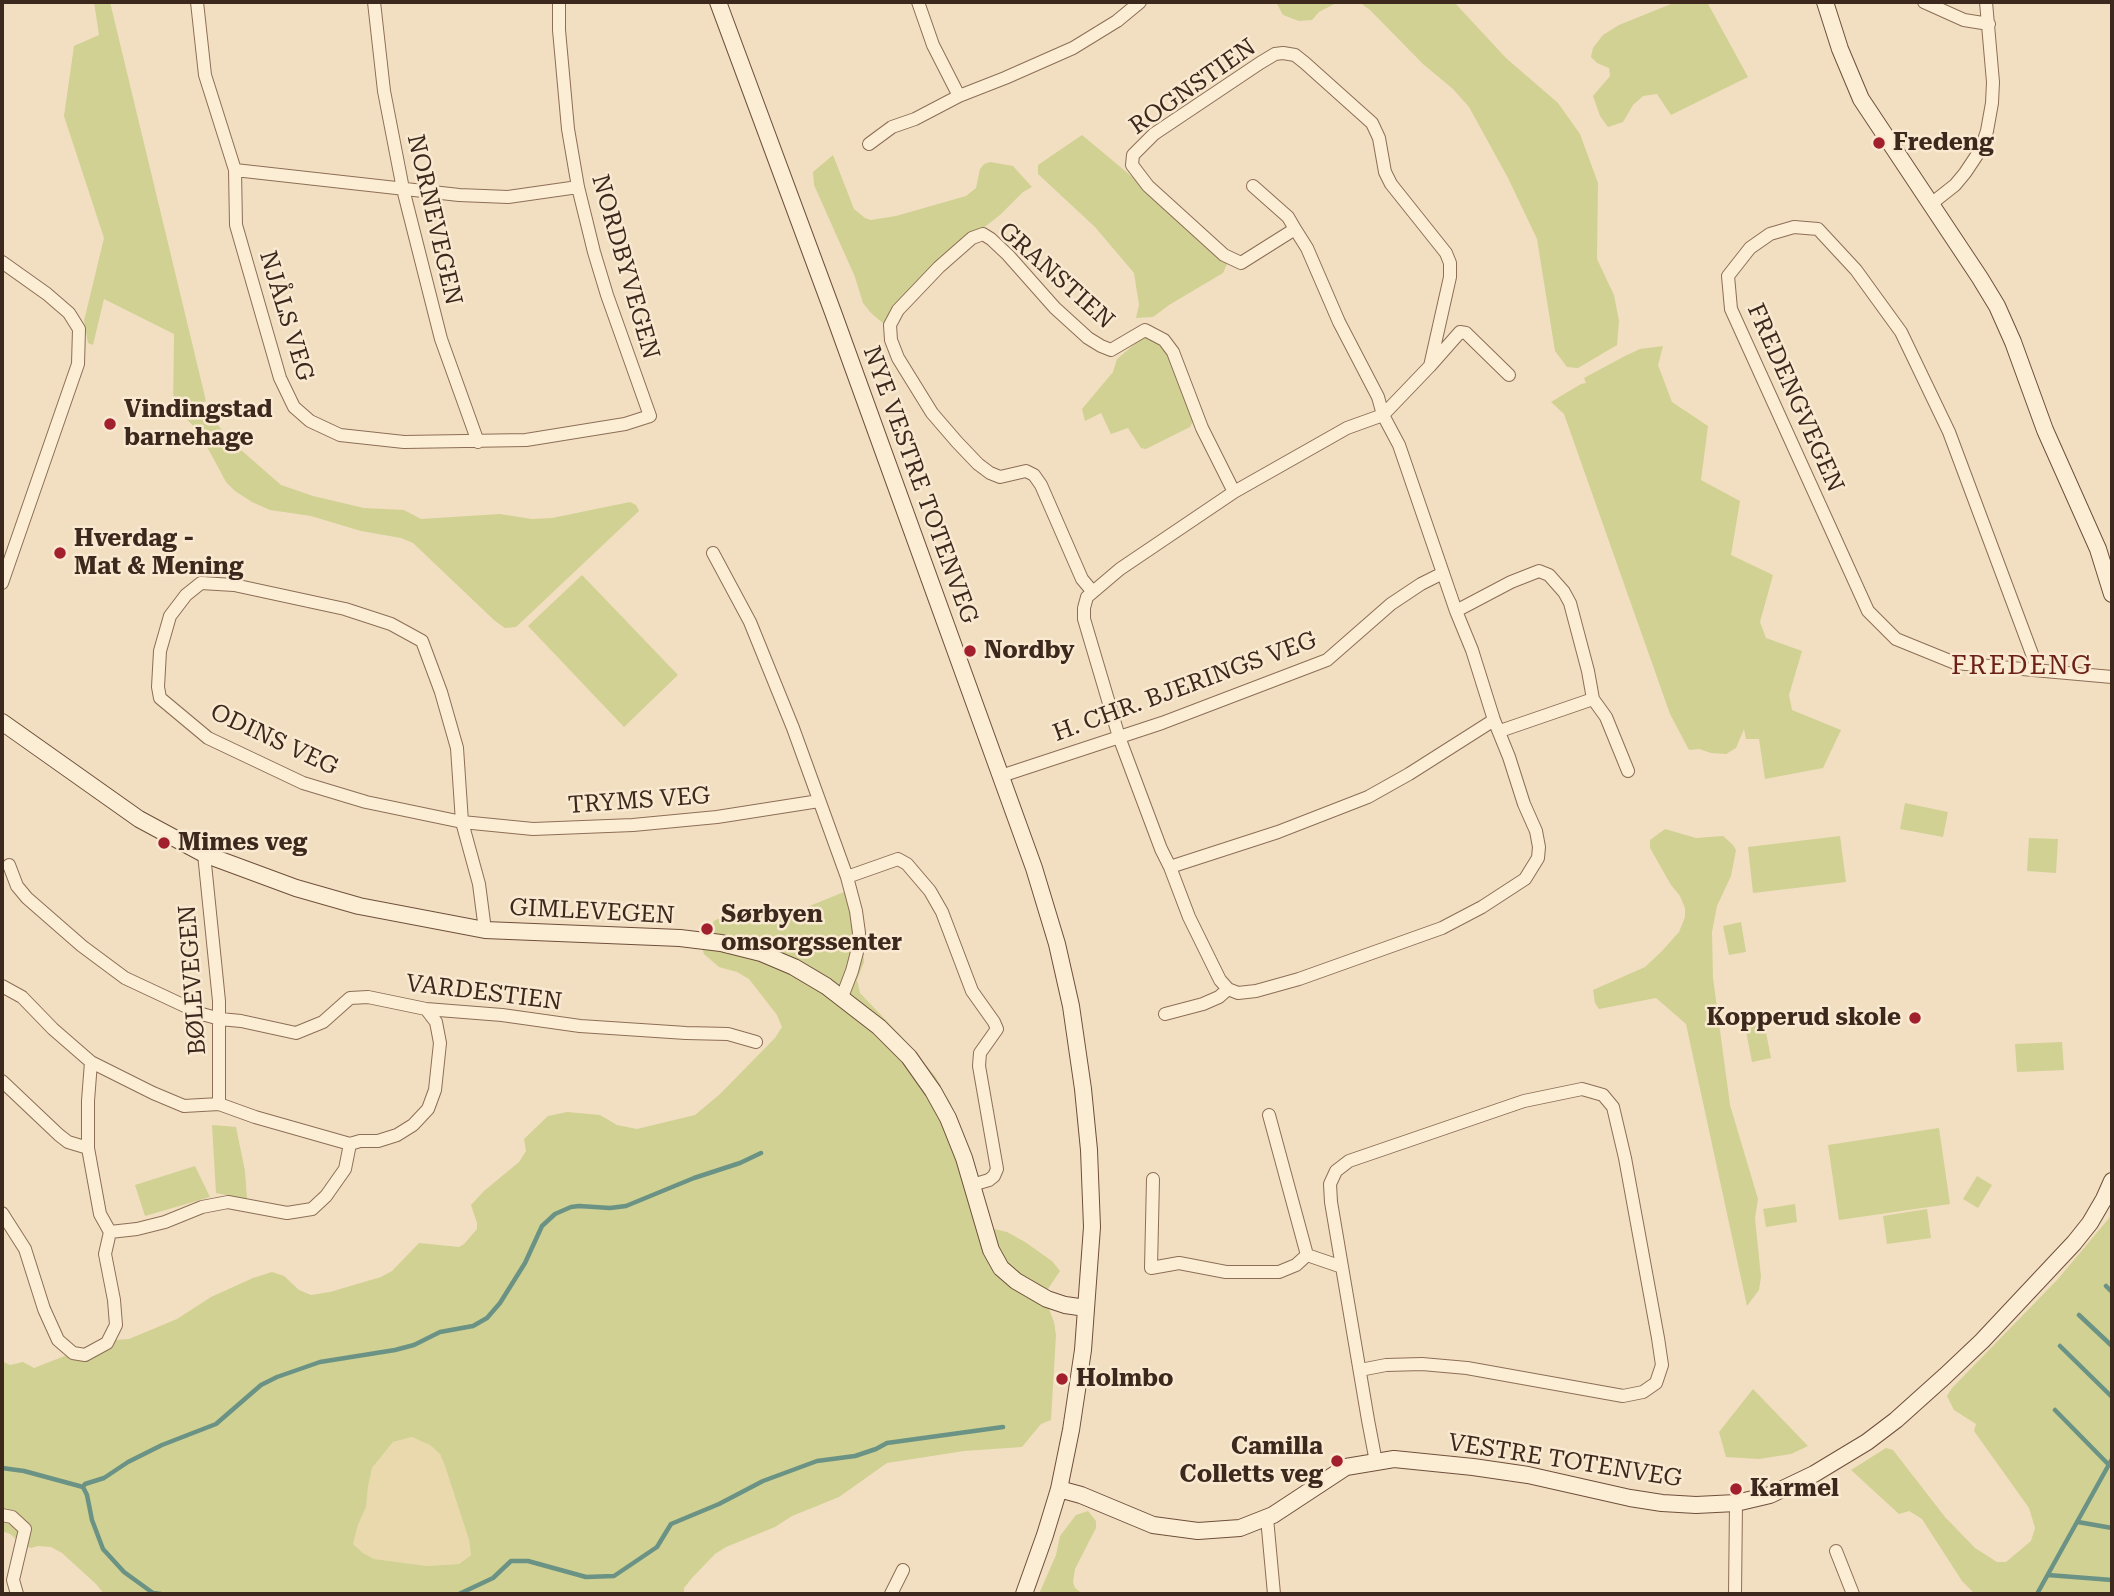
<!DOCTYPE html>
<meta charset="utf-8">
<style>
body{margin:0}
#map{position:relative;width:2114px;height:1596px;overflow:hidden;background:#f2dfc1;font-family:"Roboto Serif",serif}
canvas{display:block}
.frame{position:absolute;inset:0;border:4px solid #3c281c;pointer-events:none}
</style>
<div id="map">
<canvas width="2114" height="1596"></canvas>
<div class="frame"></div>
</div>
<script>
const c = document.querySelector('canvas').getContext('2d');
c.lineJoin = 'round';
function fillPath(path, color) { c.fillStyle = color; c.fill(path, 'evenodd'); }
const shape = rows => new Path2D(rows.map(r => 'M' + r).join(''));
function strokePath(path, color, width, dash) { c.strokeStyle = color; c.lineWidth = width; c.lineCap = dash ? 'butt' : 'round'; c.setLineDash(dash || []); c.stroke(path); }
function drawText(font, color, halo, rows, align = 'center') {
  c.font = font + ' "Roboto Serif",serif'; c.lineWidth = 5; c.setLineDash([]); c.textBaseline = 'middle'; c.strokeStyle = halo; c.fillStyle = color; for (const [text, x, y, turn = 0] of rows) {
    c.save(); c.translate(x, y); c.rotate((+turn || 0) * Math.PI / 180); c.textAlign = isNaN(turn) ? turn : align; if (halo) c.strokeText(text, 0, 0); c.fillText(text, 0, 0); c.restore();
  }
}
fillPath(shape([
 [412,1437,430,1445,440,1454,445,1466,469,1540,471,1555,459,1564,427,1566,374,1559,363,1553,353,1544,358,1525,366,1507,368,1487,372,1468,393,1442]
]), '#e9d9ad');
fillPath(shape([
 [94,2,110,2,206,401,198,404,241,450,281,485,313,496,364,508,404,510,421,519,500,514,532,519,552,518,630,502,636,505,639,511,516,627,505,628,495,621,413,543,401,538,361,531,311,516,270,510,252,502,235,491,226,482,198,430,184,417,194,404,173,410,174,334,104,299,93,345,88,343,84,321,104,238,64,116,74,46,99,35],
 [1277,2,1338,2,1319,12,1312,20,1299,21,1283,15,1277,4],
 [1359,2,1454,2,1506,58,1558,103,1580,134,1598,183,1597,259,1614,295,1619,321,1617,345,1578,368,1567,367,1555,351,1537,239,1508,178,1469,107,1453,89,1423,64,1370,10],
 [1676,2,1707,2,1748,77,1671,115,1657,94,1643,96,1633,105,1623,122,1608,127,1600,116,1593,96,1610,76,1609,68,1597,63,1591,57,1593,48,1603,35,1619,25],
 [1082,135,1130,175,1206,246,1228,262,1223,273,1169,305,1153,317,1136,318,1139,305,1134,273,1095,227,1038,174,1038,165],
 [833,155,854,209,865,218,871,220,896,216,966,196,976,188,980,169,984,164,990,162,1013,166,1032,187,1023,192,1000,215,969,239,914,296,892,331,871,313,863,303,855,277,814,185,813,172],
 [1152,337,1164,347,1195,417,1190,427,1146,449,1141,448,1128,428,1111,434,1101,413,1085,421,1082,409,1113,372,1117,359,1142,338],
 [1663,346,1658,365,1672,402,1708,426,1701,480,1740,501,1731,555,1773,575,1760,622,1766,638,1802,651,1789,695,1792,710,1841,730,1823,768,1765,779,1759,739,1746,739,1744,729,1736,748,1726,754,1711,753,1699,749,1689,750,1670,714,1564,414,1551,402,1581,384,1586,383,1584,378,1625,356,1640,349],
 [582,575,678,675,624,727,528,626],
 [1905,803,1948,812,1943,837,1900,829],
 [1665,829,1696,838,1723,836,1733,845,1736,850,1731,876,1717,906,1712,932,1713,978,1730,1105,1758,1199,1755,1218,1761,1277,1759,1290,1747,1306,1686,1024,1656,998,1599,1009,1595,1003,1593,990,1645,967,1662,951,1679,932,1685,917,1685,908,1680,896,1671,885,1650,848,1650,840],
 [1840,836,1846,882,1753,893,1748,847],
 [2029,838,2058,839,2056,873,2027,871],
 [849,890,859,898,865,930,863,949,864,962,857,980,860,993,901,1036,935,1076,951,1104,966,1147,982,1226,1007,1232,1025,1242,1052,1261,1060,1271,1046,1292,1045,1299,1054,1322,1056,1335,1051,1420,1041,1424,1022,1447,964,1451,887,1463,839,1497,792,1516,775,1527,726,1547,715,1554,692,1578,684,1588,684,1594,104,1594,96,1584,62,1553,51,1547,38,1546,31,1548,25,1546,10,1534,2,1531,2,1361,10,1365,23,1362,34,1368,103,1341,129,1339,177,1319,211,1297,253,1278,272,1272,284,1276,299,1290,311,1295,330,1292,381,1277,392,1271,419,1243,459,1247,464,1244,477,1229,477,1223,471,1205,484,1191,519,1162,526,1151,524,1139,548,1116,567,1112,600,1115,617,1125,637,1129,695,1115,720,1094,775,1038,782,1027,777,1015,749,979,737,972,719,967,704,954,702,948,703,935,715,920,728,916,802,909],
 [412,1437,430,1445,440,1454,445,1466,469,1540,471,1555,459,1564,427,1566,374,1559,363,1553,353,1544,358,1525,366,1507,368,1487,372,1468,393,1442],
 [1741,922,1746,952,1729,955,1723,926],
 [1762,1012,1771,1058,1752,1062,1743,1016],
 [2062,1042,2064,1070,2017,1072,2015,1044],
 [212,1125,236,1127,245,1171,247,1199,216,1193],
 [1939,1128,1950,1204,1839,1220,1828,1145],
 [195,1166,210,1197,145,1216,135,1185],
 [1977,1176,1992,1185,1978,1208,1963,1199],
 [1795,1204,1797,1222,1766,1227,1763,1209],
 [1927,1209,1931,1238,1887,1244,1883,1216],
 [2110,1217,2112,1217,2112,1594,1975,1594,1962,1581,1922,1519,1909,1511,1899,1514,1851,1470,1886,1448,1893,1450,1945,1517,1975,1548,1997,1562,2006,1562,2031,1541,2035,1528,2029,1508,1974,1431,1976,1424,1954,1410,1947,1396,1952,1388,2058,1279],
 [1753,1389,1808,1446,1791,1454,1759,1459,1726,1457,1719,1432],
 [1088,1511,1096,1521,1096,1528,1075,1569,1073,1582,1075,1588,1083,1594,1039,1594,1056,1555,1060,1536,1076,1515]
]), '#d0d193');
strokePath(shape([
 [2106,1286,2112,1292],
 [2079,1315,2112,1346],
 [2060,1346,2112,1397],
 [2055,1410,2109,1465,2112,1465],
 [2,1468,24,1471,83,1487,87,1495,92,1520,103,1549,124,1572,153,1593,161,1594],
 [83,1487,85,1484,104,1478,128,1462,162,1445,216,1424,261,1385,277,1377,320,1362,395,1350,414,1345,440,1332,473,1326,487,1318,500,1303,525,1263,542,1226,555,1214,571,1207,579,1206,610,1208,626,1206,694,1178,740,1163,761,1153],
 [2078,1522,2112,1528],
 [2048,1575,2112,1580],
 [459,1594,493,1578,511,1561,528,1561,586,1577,614,1576,657,1547,671,1524,719,1504,763,1481,817,1461,855,1456,876,1449,887,1443,1003,1427],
 [2037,1594,2112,1459]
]), '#6a9385', 4.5);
const street = shape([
 [197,2,205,75,235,170,236,225,280,378,294,407,310,421,340,435,404,442,526,440,625,424,650,416,607,295,594,252,578,187,568,129,559,30,559,2],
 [374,2,384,91,403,189,441,339,478,442],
 [918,2,933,45,959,96,1005,78,1073,48,1117,21,1140,2],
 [1924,2,1964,20,1989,24],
 [869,144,892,127,915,119,959,96],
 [235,170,459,195,508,197,578,187],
 [1253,186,1288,217,1295,229],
 [1931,204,1955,185,1965,173,1981,149,1987,131,1992,103,1993,82,1986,2],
 [2,262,47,294,69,313,79,329,78,364,2,583],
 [1430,366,1460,332,1466,333,1509,375],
 [713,553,750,622,793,728,847,877,856,911,859,933,857,952,852,971,842,997],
 [1092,591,1082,579,1041,485,1034,475,1026,471,1000,477,990,473,978,464,957,442,932,413,898,358,891,340,890,325,898,310,939,267,972,238,983,234,991,239,1008,255,1055,308,1088,338,1101,346,1111,350,1145,330,1164,340,1173,352,1202,428,1234,492],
 [1456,611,1511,582,1539,571,1549,575,1564,592,1570,603,1588,671,1593,699,1500,731],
 [2038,670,1949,432,1901,332,1856,270,1818,229,1794,227,1770,234,1750,248,1728,276,1731,309,1868,611,1896,639,1955,663,2112,677],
 [1593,699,1606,717,1628,771],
 [1001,776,1162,723,1327,660,1391,604,1421,584,1443,573],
 [204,854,219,1001,219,1104],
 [9,865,17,886,27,898,82,946,125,978,202,1014,220,1019,241,1021,296,1033,323,1022,350,998,368,997,426,1009,502,1015,580,1026,686,1033,728,1034,756,1042],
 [1170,867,1278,832,1368,797,1409,774,1494,720],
 [847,877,898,859,907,864,930,891,942,912,972,991,994,1022,997,1029,980,1053,979,1066,997,1169,994,1176,989,1180,972,1185],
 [485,930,479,884,462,822,457,748,441,692,422,641,391,624,345,609,234,585,201,583,186,595,170,616,160,651,158,687,160,698,208,738,303,783,366,802,462,822,533,829,633,825,717,817,819,801],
 [2,986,22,997,53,1029,91,1062,153,1093,184,1106,219,1104,255,1117,350,1144,360,1141,378,1141,397,1135,413,1125,428,1109,435,1090,440,1043,436,1022,426,1009],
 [1165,1014,1203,1004,1219,997,1228,989,1220,980,1189,917,1170,867,1161,849,1119,737,1084,619,1084,608,1087,597,1120,569,1234,492,1347,428,1383,415,1430,366,1450,277,1450,263,1446,253,1391,184,1385,172,1379,138,1372,123,1305,63,1295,55,1283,53,1275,54,1260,63,1154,134,1133,155,1132,165,1148,186,1224,255,1241,263,1295,229,1307,248,1339,322,1378,397,1383,415,1399,445,1456,611,1472,650,1494,720,1509,757,1524,804,1536,831,1539,847,1538,858,1525,879,1482,907,1442,928,1299,979,1256,991,1238,993,1228,989],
 [2,1081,59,1135,68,1142,88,1148],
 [1269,1115,1307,1255],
 [1153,1179,1151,1268,1179,1263,1226,1272,1279,1272,1296,1265,1307,1255,1342,1267],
 [2,1213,25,1249,44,1309,58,1340,73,1353,85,1355,107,1343,116,1325,114,1300,105,1254,110,1232,100,1214,88,1148,88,1101,91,1062],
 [110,1232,137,1229,165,1222,202,1207,228,1202,287,1213,312,1209,326,1196,345,1169,350,1144],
 [1360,1370,1386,1365,1422,1364,1467,1368,1623,1396,1643,1392,1656,1383,1662,1365,1658,1338,1625,1158,1613,1107,1603,1095,1582,1089,1524,1101,1349,1161,1336,1171,1330,1184,1331,1202,1368,1420,1376,1462],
 [2,1515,12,1517,25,1529,13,1580,17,1594],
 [1267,1518,1274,1594],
 [1836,1551,1853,1594],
 [891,1594,903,1570],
 [1735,1594,1736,1503]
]);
const secondary = shape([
 [718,2,834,315,1034,868,1057,944,1071,1006,1083,1089,1089,1150,1092,1227,1083,1350,1071,1430,1059,1489,1045,1535,1024,1594],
 [1825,2,1840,49,1861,99,1980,278,1997,306,2013,342,2045,430,2098,549,2112,594],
 [2,722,139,819,204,854,296,888,359,906,485,930,680,938,721,943,761,953,794,967,826,986,879,1027,909,1057,933,1091,948,1118,964,1158,991,1250,1001,1268,1016,1281,1047,1299,1065,1305,1086,1308],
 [1059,1489,1081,1495,1153,1525,1198,1531,1240,1528,1273,1515,1346,1467,1394,1459,1473,1467,1528,1475,1630,1498,1662,1503,1696,1505,1736,1503,1770,1495,1814,1474,1867,1442,1896,1420,1945,1376,1982,1341,2074,1243,2090,1223,2104,1199,2112,1181]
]);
strokePath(street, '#8d6e56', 14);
strokePath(secondary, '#6f4f3a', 18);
strokePath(street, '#fcedd5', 12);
strokePath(secondary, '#fcedd5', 16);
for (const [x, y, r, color] of [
 [1879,143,7,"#a2202e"],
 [110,424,7,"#a2202e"],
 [60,553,7,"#a2202e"],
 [970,651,7,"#a2202e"],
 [164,843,7,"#a2202e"],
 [707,929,7,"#a2202e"],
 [1915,1018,7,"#a2202e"],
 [1062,1379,7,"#a2202e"],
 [1337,1461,7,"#a2202e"],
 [1736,1489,7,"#a2202e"]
]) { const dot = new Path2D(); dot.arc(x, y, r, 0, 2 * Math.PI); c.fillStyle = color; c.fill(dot); strokePath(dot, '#f9e9d1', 2.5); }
drawText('24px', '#3c281c', '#f9e9d1', [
 ["ROGNSTIEN",1193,87,-35],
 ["NORNEVEGEN",434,220,77],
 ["NORDBYVEGEN",625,267,74],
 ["GRANSTIEN",1056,276,42],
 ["NJÅLS VEG",286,316,73],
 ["FREDENGVEGEN",1795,398,66],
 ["NYE VESTRE TOTENVEG",920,485,70],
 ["H. CHR. BJERINGS VEG",1185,687,-20],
 ["ODINS VEG",274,740,25],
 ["TRYMS VEG",639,801,-4],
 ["GIMLEVEGEN",592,912,3],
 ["BØLEVEGEN",193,980,-94],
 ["VARDESTIEN",484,993,7],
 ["VESTRE TOTENVEG",1565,1461,9]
]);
drawText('bold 24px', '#3c281c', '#f9e9d1', [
 ["Fredeng",1893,143],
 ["Vindingstad",124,410],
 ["barnehage",124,438],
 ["Hverdag -",74,539],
 ["Mat & Mening",74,567],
 ["Nordby",984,651],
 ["Mimes veg",178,843],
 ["Sørbyen",721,915],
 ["omsorgssenter",721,943],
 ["Kopperud skole",1901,1018,"right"],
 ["Holmbo",1076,1379],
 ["Camilla",1323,1447,"right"],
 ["Colletts veg",1323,1475,"right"],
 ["Karmel",1750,1489]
], 'left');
c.letterSpacing = '2px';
drawText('26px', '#6c2117', '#f9e9d1', [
 ["FREDENG",2022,666]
]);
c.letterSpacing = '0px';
</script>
